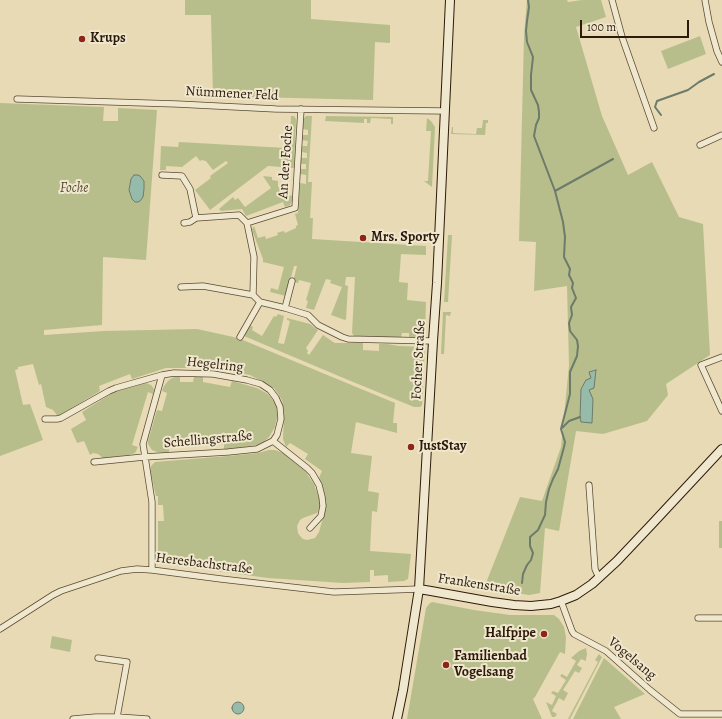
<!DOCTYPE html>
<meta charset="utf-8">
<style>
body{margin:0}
#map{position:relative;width:722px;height:719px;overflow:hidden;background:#e7dab4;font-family:Alegreya,serif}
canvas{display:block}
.scale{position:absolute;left:580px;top:20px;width:109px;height:18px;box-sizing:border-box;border:2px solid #2d1a0b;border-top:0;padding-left:5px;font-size:12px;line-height:14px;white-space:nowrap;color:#2d1a0b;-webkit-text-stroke:3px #efe7ce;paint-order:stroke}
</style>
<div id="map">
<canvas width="722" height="719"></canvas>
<div class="scale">100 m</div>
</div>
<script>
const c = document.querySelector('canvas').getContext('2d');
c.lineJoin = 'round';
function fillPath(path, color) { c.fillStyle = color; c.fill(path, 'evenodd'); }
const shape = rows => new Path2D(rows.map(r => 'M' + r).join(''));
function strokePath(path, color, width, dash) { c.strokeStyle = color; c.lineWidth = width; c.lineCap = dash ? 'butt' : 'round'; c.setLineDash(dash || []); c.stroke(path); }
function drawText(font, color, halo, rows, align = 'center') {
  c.font = font + ' Alegreya,serif'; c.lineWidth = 4; c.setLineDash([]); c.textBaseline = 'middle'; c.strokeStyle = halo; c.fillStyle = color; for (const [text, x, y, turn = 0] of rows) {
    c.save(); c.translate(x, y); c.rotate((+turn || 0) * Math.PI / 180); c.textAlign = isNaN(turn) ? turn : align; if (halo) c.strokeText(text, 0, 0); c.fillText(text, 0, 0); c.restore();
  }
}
fillPath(shape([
 [185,0,311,0,311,19,390,25,390,43,375,42,373,100,213,96,211,15,185,15],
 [527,0,567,0,568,2,582,0,601,0,606,17,576,27,602,116,628,175,652,162,679,217,703,224,710,355,666,384,668,395,647,421,603,434,576,431,559,531,545,528,540,593,529,595,484,588,520,497,542,501,561,447,569,365,567,286,534,291,536,242,519,241,524,36],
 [700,36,706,54,668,69,661,51],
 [0,103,104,107,103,121,118,121,118,108,157,110,146,260,103,257,102,325,44,330,44,335,104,331,197,329,238,338,395,403,393,423,397,423,397,433,356,422,351,453,372,456,368,491,379,493,377,512,372,511,370,551,411,554,408,579,404,581,388,582,388,575,374,576,374,570,370,570,370,582,343,583,268,578,164,564,159,562,158,561,158,521,164,521,163,505,158,505,158,496,156,496,150,471,151,466,155,462,228,456,258,453,269,450,275,450,283,453,305,471,314,484,319,498,320,506,317,513,303,518,300,520,297,526,298,533,300,536,303,539,307,540,315,538,319,532,326,507,325,495,319,478,322,471,305,459,308,454,290,443,286,447,283,439,284,413,282,400,274,388,267,384,250,375,214,368,166,368,132,379,130,374,99,386,100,391,60,415,57,415,53,410,46,407,41,384,39,385,33,364,18,367,18,369,15,370,23,405,30,404,43,440,0,456],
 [291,116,294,116,296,119,294,168,268,166,210,210,195,190,211,178,210,176,228,163,226,161,213,170,206,161,202,160,200,161,196,156,182,167,166,166,166,170,160,170,161,146,178,147,179,142,286,148,287,136,290,136],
 [306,116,312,116,308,182,312,182,310,218,313,218,312,239,426,246,426,255,401,254,399,282,408,283,407,300,426,302,425,336,422,339,409,339,409,333,402,333,401,338,354,336,352,333,355,277,346,277,345,285,348,286,346,319,345,320,331,315,342,287,330,283,331,280,326,279,314,310,306,308,308,301,306,300,311,283,299,280,298,283,293,282,297,266,294,266,286,296,270,292,271,288,278,290,284,267,263,262,263,259,252,230,254,226,258,238,265,236,266,239,278,235,277,233,280,232,284,231,285,233,296,228,296,226,298,225,295,214,298,213,300,183,306,184,306,175,300,174,301,169,306,169,306,164,301,164,301,158,307,158,307,153,302,152,302,146,307,146,308,141,302,140,302,135,308,135,308,130,303,129,303,119],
 [326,116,393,117,393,124,391,124,391,119,371,118,370,123,367,123,367,119,364,119,364,123,325,121],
 [427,118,431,121,435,127,432,187,424,181,428,181,431,131,426,131],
 [483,120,488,120,488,123,486,123,485,135,451,134,452,127,453,127,453,133,476,134,477,128,482,128],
 [263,176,272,177,272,180,278,181,278,187,288,188,287,195,293,196,292,201,290,205,285,207,283,202,246,216,242,209,221,211,219,209,233,197,235,200,238,198,245,207,271,188],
 [448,235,452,235,448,302,444,302],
 [443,312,451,312,450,316,446,315,444,354,441,354],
 [278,314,284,316,278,343,284,344,290,321,287,320,287,318,310,324,318,330,306,348,308,351,307,353,309,355,323,335,333,342,335,343,363,343,363,350,379,351,379,344,387,344,399,346,425,347,422,405,420,407,414,407,341,377,244,336,250,325,253,327,252,330,262,336,274,316,276,317],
 [203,376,203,382,230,387,232,381,257,388,268,394,272,399,276,406,278,413,275,427,269,437,264,442,257,445,224,450,224,444,169,447,169,453,157,452,152,450,148,444,148,441,157,410,162,411,167,393,162,391,164,386,168,381,172,378,175,377,180,377,180,382,193,382,194,377],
 [146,383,151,385,154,389,153,394,148,392,132,445,138,447,135,453,129,455,103,458,98,454,93,453,90,455,84,441,77,443,71,429,86,420,82,412,114,392],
 [719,521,722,521,722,548,719,548],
 [432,602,474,610,510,615,554,615,559,619,564,627,566,637,565,654,560,652,535,697,533,699,542,719,407,719,426,608,429,604],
 [52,636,72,640,70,652,50,648],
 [586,648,587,654,586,659,586,661,581,659,577,665,582,668,579,673,575,671,563,690,568,693,564,701,559,698,552,711,557,714,555,717,552,717,546,702,552,705,556,696,551,693,553,691,558,693,566,680,560,676,562,674,567,677,576,661,571,658,579,651],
 [599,654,602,657,570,719,568,719,598,662,595,660],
 [604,658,645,694,614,707,621,719,573,719]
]), '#b8be8b');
const water = shape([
 [134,175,138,175,140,176,144,181,144,189,143,197,140,201,138,202,135,202,132,199,129,190,131,179,134,175],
 [596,370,594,388,589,390,593,399,592,423,581,422,580,417,581,389,586,380,591,378,589,372,596,370],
 '232 708a6 6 0 1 1 12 0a6 6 0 1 1-12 0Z'
]);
fillPath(water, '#97bbaa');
strokePath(water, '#6d7b6a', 1);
strokePath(shape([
 [661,115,655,107,657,101,688,90,699,82,714,74],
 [555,191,613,159],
 [562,428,569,421,580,417],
 [522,583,523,574,527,565,531,560,533,553,530,546,530,537,538,530,545,515,546,502,549,489,553,479,558,469,564,447,565,442,561,429,570,394,570,372,577,356,578,346,577,340,570,331,569,323,572,315,571,307,576,298,572,288,573,283,569,275,570,269,564,257,565,237,563,222,555,191,534,136,536,125,539,118,539,112,538,105,531,90,531,75,533,57,527,42,526,31,527,21,529,7,528,0]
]), '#6d7b6a', 2);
const street = shape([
 [612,0,622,37,654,128],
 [705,0,709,22,717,51,722,62],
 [17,99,177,104,276,109,445,111],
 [700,145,722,135],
 [162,175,182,176,190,189,196,218,239,215,247,223,295,208,301,109],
 [184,223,190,222,196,218],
 [247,223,254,257,253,295],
 [292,281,285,308,308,315,318,325,342,337,348,339,433,341],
 [181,287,203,286,253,295,260,302,285,308],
 [240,337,260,302],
 [722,357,701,365,722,411],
 [45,419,57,419,61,418,109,391,116,388,162,375,174,373,213,374,247,380,261,384,270,390,276,398,280,407,281,419,277,435,273,441,257,449,228,452,144,457,94,462],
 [273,441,307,468,312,473,319,485,322,497,323,506,321,516,310,528],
 [589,485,595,569,599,578],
 [152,570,152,502,143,444,162,375],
 [561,601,572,631,574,634,606,651,650,690,680,714,722,714],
 [698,618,722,618],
 [0,629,53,595,61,591,121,571,137,569,152,570,221,579,334,592,419,589],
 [98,658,127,662,117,717],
 [73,719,96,717,117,717,147,719]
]);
const secondary = shape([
 [419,589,431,591,492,602,514,605,531,606,551,604,561,601,576,595,592,584,617,561,652,524,722,449],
 [397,719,403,690,419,589,433,341,437,283,450,0]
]);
strokePath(street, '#5c4a35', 7);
strokePath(secondary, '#2d1a0b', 10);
strokePath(street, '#efe7ce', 5.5);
strokePath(secondary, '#efe7ce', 8);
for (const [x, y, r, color] of [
 [82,39,4,"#8f2418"],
 [363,238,4,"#8f2418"],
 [411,447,4,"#8f2418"],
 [544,634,4,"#8f2418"],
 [446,665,4,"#8f2418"]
]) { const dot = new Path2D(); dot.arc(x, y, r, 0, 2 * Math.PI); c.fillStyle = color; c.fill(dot); strokePath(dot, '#efe7ce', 1.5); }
drawText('bold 14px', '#2d1a0b', '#efe7ce', [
 ["Krups",90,39],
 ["Mrs. Sporty",371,238],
 ["JustStay",419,447],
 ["Halfpipe",536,634,"right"],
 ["Familienbad",454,657],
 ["Vogelsang",454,673]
], 'left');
drawText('14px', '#2d1a0b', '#efe7ce', [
 ["Nümmener Feld",232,94,3],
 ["An der Foche",286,162,-86],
 ["Focher Straße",419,360,-87],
 ["Hegelring",215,365,6],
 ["Schellingstraße",208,440,-5],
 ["Heresbachstraße",204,564,7],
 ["Frankenstraße",479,585,9],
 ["Vogelsang",632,659,40]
]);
drawText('italic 14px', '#574b31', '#efe7ce', [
 ["Foche",74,189]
]);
</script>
